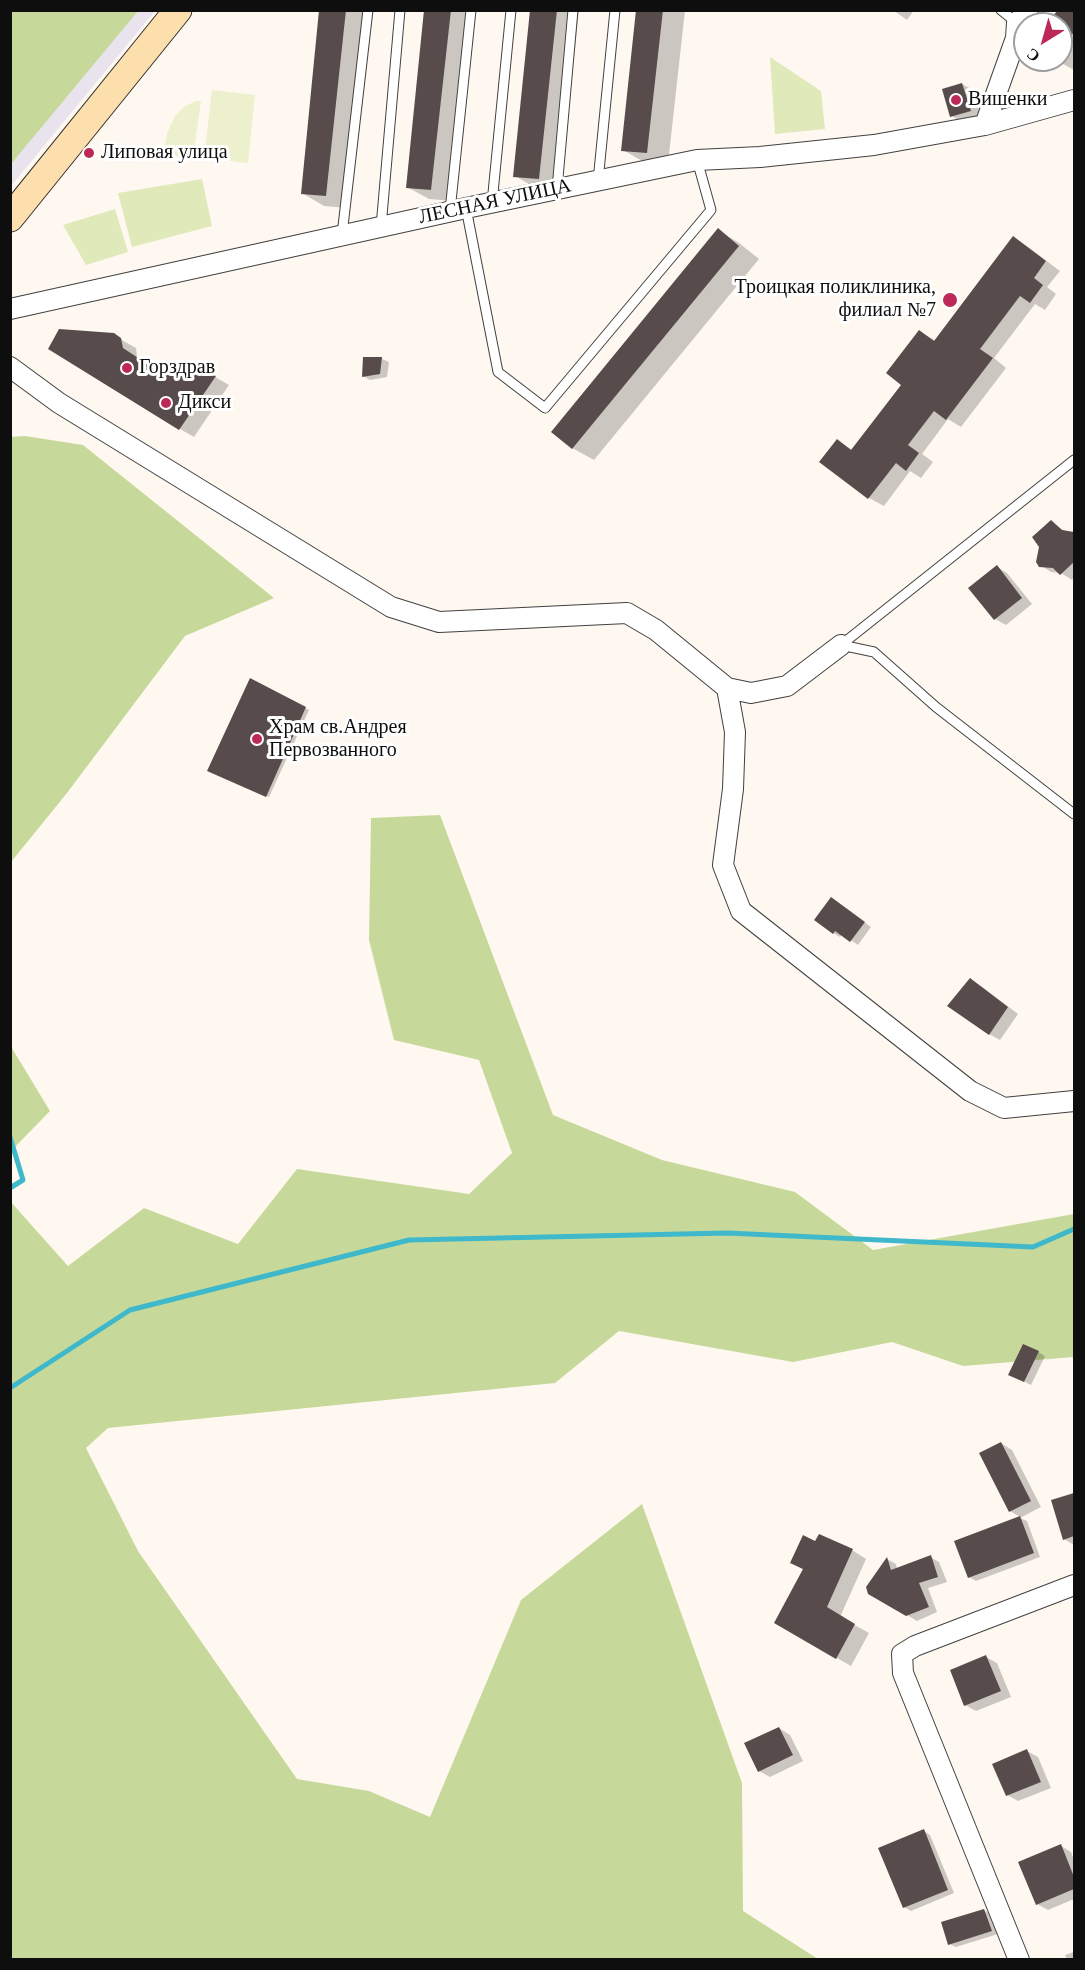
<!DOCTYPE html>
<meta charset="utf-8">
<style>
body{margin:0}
#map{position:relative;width:1085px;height:1970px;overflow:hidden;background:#fff8f0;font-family:"Times New Roman",serif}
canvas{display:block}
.frame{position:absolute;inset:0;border:12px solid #0e0e0e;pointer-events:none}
.north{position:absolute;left:1013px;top:12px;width:60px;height:60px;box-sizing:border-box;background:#fff;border:2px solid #9f9f9f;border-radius:50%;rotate:217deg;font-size:16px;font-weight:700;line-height:24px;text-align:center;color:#0e0e0e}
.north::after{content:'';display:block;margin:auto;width:21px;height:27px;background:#bc2957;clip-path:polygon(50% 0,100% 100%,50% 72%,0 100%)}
</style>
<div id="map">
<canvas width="1085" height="1970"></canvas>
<div class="frame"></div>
<div class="north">С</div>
</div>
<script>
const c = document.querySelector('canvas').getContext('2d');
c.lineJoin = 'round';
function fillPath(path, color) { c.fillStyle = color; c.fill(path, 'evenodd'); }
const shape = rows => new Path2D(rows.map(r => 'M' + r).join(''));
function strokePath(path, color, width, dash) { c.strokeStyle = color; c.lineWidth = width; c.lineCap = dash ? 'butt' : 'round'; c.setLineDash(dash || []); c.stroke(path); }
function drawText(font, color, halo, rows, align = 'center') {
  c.font = font + ' "Times New Roman",serif'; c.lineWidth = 6; c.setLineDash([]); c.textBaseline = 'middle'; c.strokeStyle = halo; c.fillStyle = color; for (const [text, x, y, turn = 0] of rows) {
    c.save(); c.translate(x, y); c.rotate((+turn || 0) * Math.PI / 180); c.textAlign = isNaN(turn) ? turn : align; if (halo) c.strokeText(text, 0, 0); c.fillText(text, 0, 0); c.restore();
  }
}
fillPath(shape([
 [11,11,155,11,11,186]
]), '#e9e3ed');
fillPath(shape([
 [770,57,821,91,825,129,775,134],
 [202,179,212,226,132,247,118,193],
 [115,209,128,252,86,265,63,225]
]), '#dfe9ba');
fillPath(shape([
 [11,10,138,11,11,164,10,11],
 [25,436,83,445,274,598,185,636,67,793,11,862,10,437],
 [440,815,553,1115,662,1160,795,1192,873,1250,1074,1214,1074,1357,963,1366,892,1342,793,1362,619,1331,555,1383,108,1428,86,1448,138,1551,297,1779,369,1791,430,1817,521,1600,642,1504,742,1783,743,1911,818,1959,11,1959,10,1201,68,1266,144,1208,238,1244,297,1169,469,1194,512,1153,479,1060,394,1040,369,940,371,818],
 [10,1045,50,1111,11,1151,10,1151]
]), '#c7d99a');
fillPath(shape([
 [212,90,255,95,248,163,204,158],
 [196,101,201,101,193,157,163,155,167,134,175,116,185,106]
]), '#edf0cc');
fillPath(shape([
 [321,10,359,10,368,16,347,208,324,206,302,193],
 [425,10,473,10,453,201,429,199,407,187],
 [531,10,579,10,560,191,536,188,515,176],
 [637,10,685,10,668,164,644,162,623,150],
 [893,10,914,10,907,20],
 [1060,10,1074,10,1074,70,1056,60,1061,60,1061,24,1048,24],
 [962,84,973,90,981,117,962,122,952,116],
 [718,230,739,243,759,259,594,460,572,448],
 [1014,238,1028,247,1060,271,1047,287,1056,294,1045,310,1035,304,994,358,1006,368,961,427,948,419,922,454,933,462,921,478,910,471,884,506,869,498,822,462,837,441,853,450,903,384,919,331,936,341],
 [113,335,136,348,137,357,156,370,215,377,229,385,194,437,180,429],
 [365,358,382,359,389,362,387,377,370,380,363,376],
 [1051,522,1066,532,1074,534,1074,577,1072,580,1061,573,1051,572,1040,565],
 [997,567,1007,573,1032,604,1006,625,995,619],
 [250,680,309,710,269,797,212,772],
 [838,903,871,927,858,945,842,934,840,937,833,933],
 [981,986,1018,1014,1000,1040,989,1034],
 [1038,1352,1045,1356,1031,1385,1017,1378],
 [1001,1443,1012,1450,1041,1507,1020,1518,1027,1521,1040,1557,976,1581,969,1577,1020,1517,1010,1511],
 [1074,1494,1074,1545,1064,1539,1052,1501],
 [816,1543,852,1550,866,1559,840,1617,869,1633,851,1666,776,1623,804,1570,792,1563],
 [930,1557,939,1562,947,1582,928,1588,937,1612,917,1621,870,1593,887,1559,896,1564,897,1569],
 [986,1657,997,1663,1011,1697,976,1711,965,1705],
 [779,1728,790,1735,803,1761,770,1777,759,1771],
 [1027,1751,1038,1757,1051,1788,1018,1801,1007,1795],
 [924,1831,930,1835,954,1893,911,1911,904,1907],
 [1061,1846,1071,1852,1074,1860,1074,1899,1048,1910,1037,1904],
 [984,1910,991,1914,998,1934,956,1947,949,1944],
 [1074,1952,1074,1960,1067,1960,1065,1955]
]), '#0003');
strokePath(shape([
 [10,1137,23,1180,10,1188],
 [10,1388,130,1310,409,1240,727,1233,1033,1247,1074,1229]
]), '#3eb8ca', 5);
fillPath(shape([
 [319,10,346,10,326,196,301,194],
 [424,10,451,10,431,190,406,188],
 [530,10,557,10,539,179,513,177],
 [636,10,663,10,647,153,621,151],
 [1058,10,1074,10,1074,32,1061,48,1061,24,1046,24],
 [962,83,971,111,950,117,942,89],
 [718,228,739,246,572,449,551,432],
 [1013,236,1046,261,1034,278,1043,285,1030,303,1020,296,980,349,993,358,946,420,934,411,908,445,919,453,906,471,896,463,868,499,819,462,837,439,851,450,901,385,886,373,919,330,934,341],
 [59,329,114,333,121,338,123,348,155,369,161,363,216,376,179,430,48,349],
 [363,357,382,357,380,374,362,377],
 [1051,520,1062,530,1074,532,1074,562,1060,575,1053,568,1039,567,1036,562,1039,547,1032,537],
 [997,565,1022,598,994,620,968,588],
 [250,678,306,707,266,797,207,771],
 [831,897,865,922,850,942,835,931,833,934,814,920],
 [970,978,1008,1007,989,1035,947,1006],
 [1023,1344,1039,1351,1024,1382,1008,1375],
 [1001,1442,1031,1501,1009,1512,979,1453],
 [1074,1493,1074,1536,1063,1540,1051,1500],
 [1020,1516,1034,1553,968,1578,954,1541],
 [819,1534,853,1549,827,1607,855,1624,836,1659,774,1623,803,1569,790,1563,803,1535,815,1541],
 [931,1555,938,1577,919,1583,929,1607,906,1616,868,1594,866,1587,887,1557,891,1570],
 [986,1655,1001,1691,964,1706,950,1670],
 [779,1727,793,1755,758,1772,744,1743],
 [1027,1749,1041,1782,1006,1796,992,1764],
 [924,1829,948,1890,903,1908,878,1848],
 [1061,1844,1074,1877,1074,1889,1036,1905,1018,1862],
 [984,1909,992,1931,948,1945,941,1922]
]), '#574c4b');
const lane = shape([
 [1001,10,1017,23],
 [598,181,615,10],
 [557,189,573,10],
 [492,203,511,10],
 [466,208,498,372,545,408,711,210,697,160],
 [450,211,471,10],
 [381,227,400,10],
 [342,235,368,10],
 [841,645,1074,460],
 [841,645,874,652,936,707,1074,814]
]);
const street = shape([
 [985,125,1074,100],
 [10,309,466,208,697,160,760,157,874,145,985,125,1016,38,1017,23,1028,10],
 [10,367,59,403,391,607,439,622,627,613,656,630,727,688,751,693,787,686,841,645],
 [727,688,735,732,733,789,723,865,741,911,970,1091,1004,1108,1074,1101],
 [1019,1960,903,1673,902,1654,915,1646,1074,1585]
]);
const secondary = shape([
 [10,218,178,10]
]);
strokePath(lane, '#414141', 11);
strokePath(street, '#414141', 22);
strokePath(secondary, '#303030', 29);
strokePath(lane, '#fff', 9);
strokePath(street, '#fff', 20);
strokePath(secondary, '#fddfad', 27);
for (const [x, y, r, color] of [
 [956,100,6,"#bc2957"],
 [89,153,6,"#bc2957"],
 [950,300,8,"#bc2957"],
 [127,368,6,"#bc2957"],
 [166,403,6,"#bc2957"],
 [257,739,6,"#bc2957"]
]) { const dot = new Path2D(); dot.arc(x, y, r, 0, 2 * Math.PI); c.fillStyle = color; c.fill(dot); strokePath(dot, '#fff', 2); }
drawText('20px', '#0e0e0e', '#fff', [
 ["Вишенки",968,100],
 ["Липовая улица",101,153],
 ["Троицкая поликлиника,",936,288,"right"],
 ["филиал №7",936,311,"right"],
 ["Горздрав",139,368],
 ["Дикси",178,403],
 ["Храм св.Андрея",269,728],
 ["Первозванного",269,751]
], 'left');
drawText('20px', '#0e0e0e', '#fff', [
 ["ЛЕСНАЯ УЛИЦА",495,202,-12]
]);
</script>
